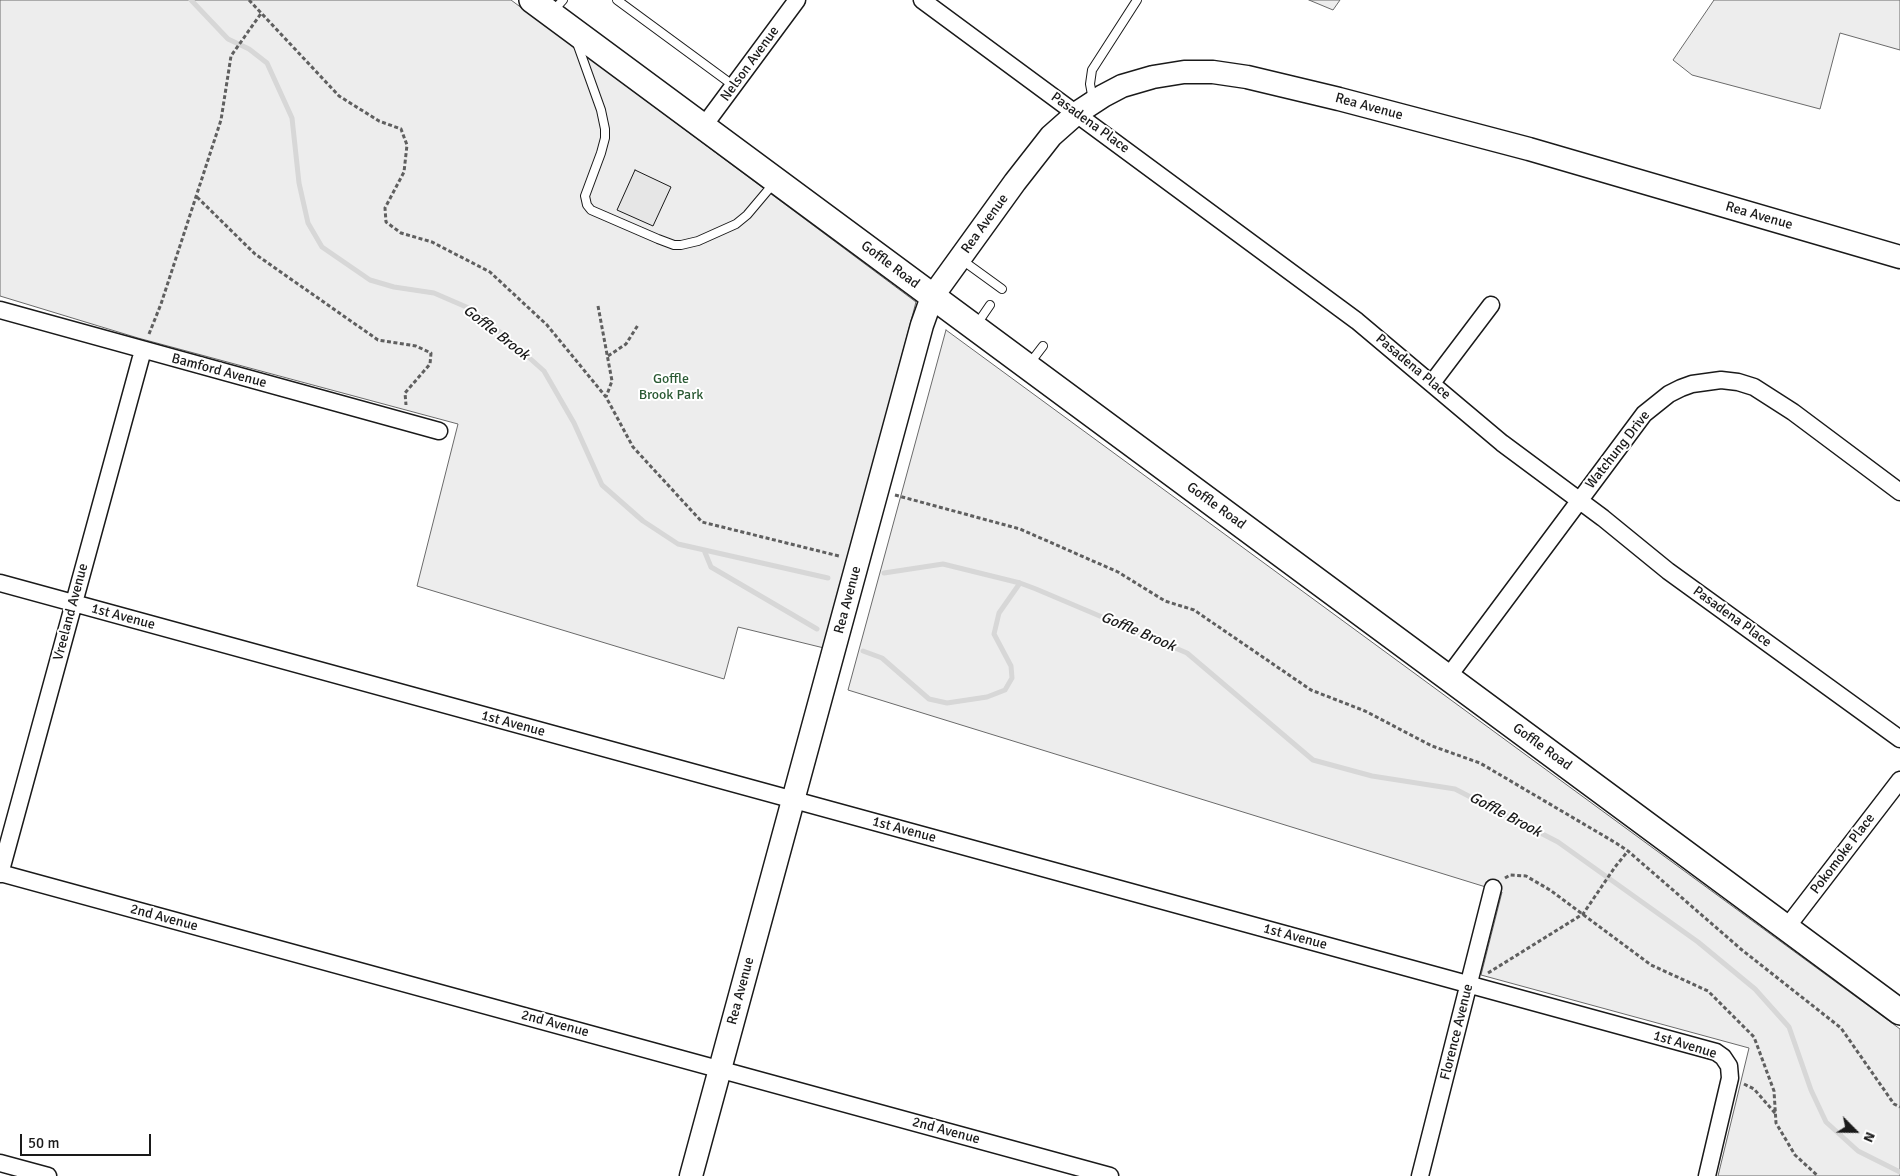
<!DOCTYPE html>
<style>
body{margin:0}
#map{position:relative;width:1900px;height:1176px;overflow:hidden;background:#fff;font-family:Signika,sans-serif}
canvas{display:block}
.north{position:absolute;left:1830px;top:1106px;width:50px;height:50px;-webkit-text-stroke:4px #fff;paint-order:stroke;rotate:113deg;font-size:14px;font-weight:700;line-height:20px;text-align:center;color:#1a1a1a}
.north::after{content:'';display:block;margin:auto;width:18px;height:22px;background:#1a1a1a;clip-path:polygon(50% 0,100% 100%,50% 72%,0 100%)}
.scale{position:absolute;left:20px;top:1134px;width:131px;height:22px;box-sizing:border-box;border:2px solid #1a1a1a;border-top:0;padding-left:6px;font-size:15px;line-height:18px;white-space:nowrap;color:#1a1a1a;-webkit-text-stroke:4px #fff;paint-order:stroke}
</style>
<div id="map">
<canvas width="1900" height="1176"></canvas>
<div class="north">N</div>
<div class="scale">50 m</div>
</div>
<script>
const c = document.querySelector('canvas').getContext('2d');
c.lineJoin = 'round';
function fillPath(path, color) { c.fillStyle = color; c.fill(path, 'evenodd'); }
const shape = rows => new Path2D(rows.map(r => 'M' + r).join(''));
function strokePath(path, color, width, dash) { c.strokeStyle = color; c.lineWidth = width; c.lineCap = dash ? 'butt' : 'round'; c.setLineDash(dash || []); c.stroke(path); }
function drawText(font, color, halo, rows, align = 'center') {
  c.font = font + ' Signika,sans-serif'; c.lineWidth = 4; c.setLineDash([]); c.textBaseline = 'middle'; c.strokeStyle = halo; c.fillStyle = color; for (const [text, x, y, turn = 0] of rows) {
    c.save(); c.translate(x, y); c.rotate((+turn || 0) * Math.PI / 180); c.textAlign = isNaN(turn) ? turn : align; if (halo) c.strokeText(text, 0, 0); c.fillText(text, 0, 0); c.restore();
  }
}
const built = shape([
 [0,0,511,0,916,302,824,648,738,627,724,679,417,586,458,424,138,338,0,296,0,0],
 [1309,0,1340,0,1333,10,1309,0],
 [1714,0,1900,0,1900,50,1840,33,1820,109,1692,75,1673,60,1714,0],
 [946,330,1900,1029,1900,1176,1718,1176,1749,1048,1481,975,1502,892,848,690,946,330]
]);
fillPath(built, '#ededed');
strokePath(built, '#6a6a6a', 1);
strokePath(shape([
 [191,0,228,39,249,49,267,63,292,118,299,183,308,223,322,247,370,280,394,287,434,293,471,309,506,337,544,371,574,423,602,485,643,521,678,544,828,578],
 [704,550,711,567,817,629],
 [884,573,943,564,1020,583,1036,589,1187,653,1313,760,1372,776,1455,789,1558,842,1698,942,1755,989,1789,1027,1811,1090,1826,1122,1858,1151,1900,1172],
 [863,651,882,658,929,699,947,703,987,697,1005,690,1012,678,1011,666,994,634,999,613,1020,583]
]), '#d7d7d7', 5);
const building = shape([
 [635,170,671,187,653,226,617,210,635,170]
]);
fillPath(building, '#e6e6e6');
strokePath(building, '#1a1a1a', 1);
const lane = shape([
 [617,0,734,86],
 [553,11,563,0],
 [577,43,601,110,605,129,605,138,601,153,585,196,587,205,591,210,658,239,674,245,681,245,698,241,736,224,747,215,774,183],
 [1093,100,1090,84,1092,70,1137,0],
 [962,260,1002,289],
 [977,324,990,305],
 [1030,363,1043,346]
]);
const street = shape([
 [922,0,1357,321,1502,443,1603,518,1668,571,1900,739],
 [703,127,797,0],
 [0,310,439,431],
 [1432,383,1491,305],
 [0,583,1716,1052,1723,1057,1729,1066,1730,1078,1707,1176],
 [1448,677,1644,414,1669,394,1681,388,1692,384,1721,380,1738,382,1754,387,1793,412,1900,492],
 [0,873,1110,1176],
 [0,874,143,350],
 [1787,927,1900,780],
 [0,1163,48,1176],
 [1420,1176,1493,888]
]);
const secondary = shape([
 [691,1176,922,325,932,297,1015,182,1051,136,1077,113,1103,96,1122,86,1153,77,1184,72,1213,72,1247,77,1339,99,1529,149,1900,257]
]);
const primary = shape([
 [532,0,1900,1012]
]);
strokePath(lane, '#1a1a1a', 10);
strokePath(street, '#1a1a1a', 19);
strokePath(secondary, '#1a1a1a', 25);
strokePath(primary, '#1a1a1a', 28);
strokePath(shape([
 [249,0,339,96,379,121,401,129,407,145,404,172,385,208,386,222,401,233,432,242,490,272,547,325,606,397,633,447,702,522,839,556],
 [197,197,255,254,378,340,416,346,431,353,430,364,405,393,406,405],
 [598,306,612,381,606,397],
 [149,334,161,304,221,120,231,56,262,12],
 [608,356,626,344,638,325],
 [895,495,1020,529,1118,572,1165,601,1194,610,1311,690,1365,711,1432,746,1480,763,1616,843,1628,851,1742,950,1841,1028,1894,1104,1900,1107],
 [1505,878,1510,875,1526,876,1550,890,1651,965,1708,991,1754,1037,1774,1091,1776,1123,1795,1155,1818,1176],
 [1488,973,1583,914,1615,867,1628,851],
 [1744,1084,1754,1089,1775,1113]
]), '#5f5f5f', 3, [4, 2.5]);
strokePath(lane, '#fff', 8);
strokePath(street, '#fff', 16);
strokePath(secondary, '#fff', 22);
strokePath(primary, '#fff', 25);
drawText('14px', '#1a1a1a', '#fff', [
 ["Nelson Avenue",750,64,-54],
 ["Rea Avenue",1369,107,15],
 ["Pasadena Place",1090,123,36],
 ["Rea Avenue",1759,216,16],
 ["Rea Avenue",985,224,-54],
 ["Goffle Road",890,265,37],
 ["Pasadena Place",1413,367,40],
 ["Bamford Avenue",219,371,15],
 ["Watchung Drive",1618,450,-52],
 ["Goffle Road",1216,506,36],
 ["Rea Avenue",848,600,-75],
 ["Vreeland Avenue",71,612,-75],
 ["1st Avenue",123,617,15],
 ["Pasadena Place",1732,617,36],
 ["1st Avenue",513,724,15],
 ["Goffle Road",1542,747,36],
 ["1st Avenue",904,830,15],
 ["Pokomoke Place",1843,854,-53],
 ["2nd Avenue",164,918,15],
 ["1st Avenue",1295,937,15],
 ["Rea Avenue",741,991,-75],
 ["2nd Avenue",555,1024,15],
 ["Florence Avenue",1457,1032,-76],
 ["1st Avenue",1685,1045,17],
 ["2nd Avenue",946,1131,15]
]);
drawText('14px', '#2b5a34', '#fff', [
 ["Goffle",671,379],
 ["Brook Park",671,395]
]);
drawText('italic 15px', '#1a1a1a', '#fff', [
 ["Goffle Brook",496,333,38],
 ["Goffle Brook",1138,632,23],
 ["Goffle Brook",1505,815,28]
]);
</script>
